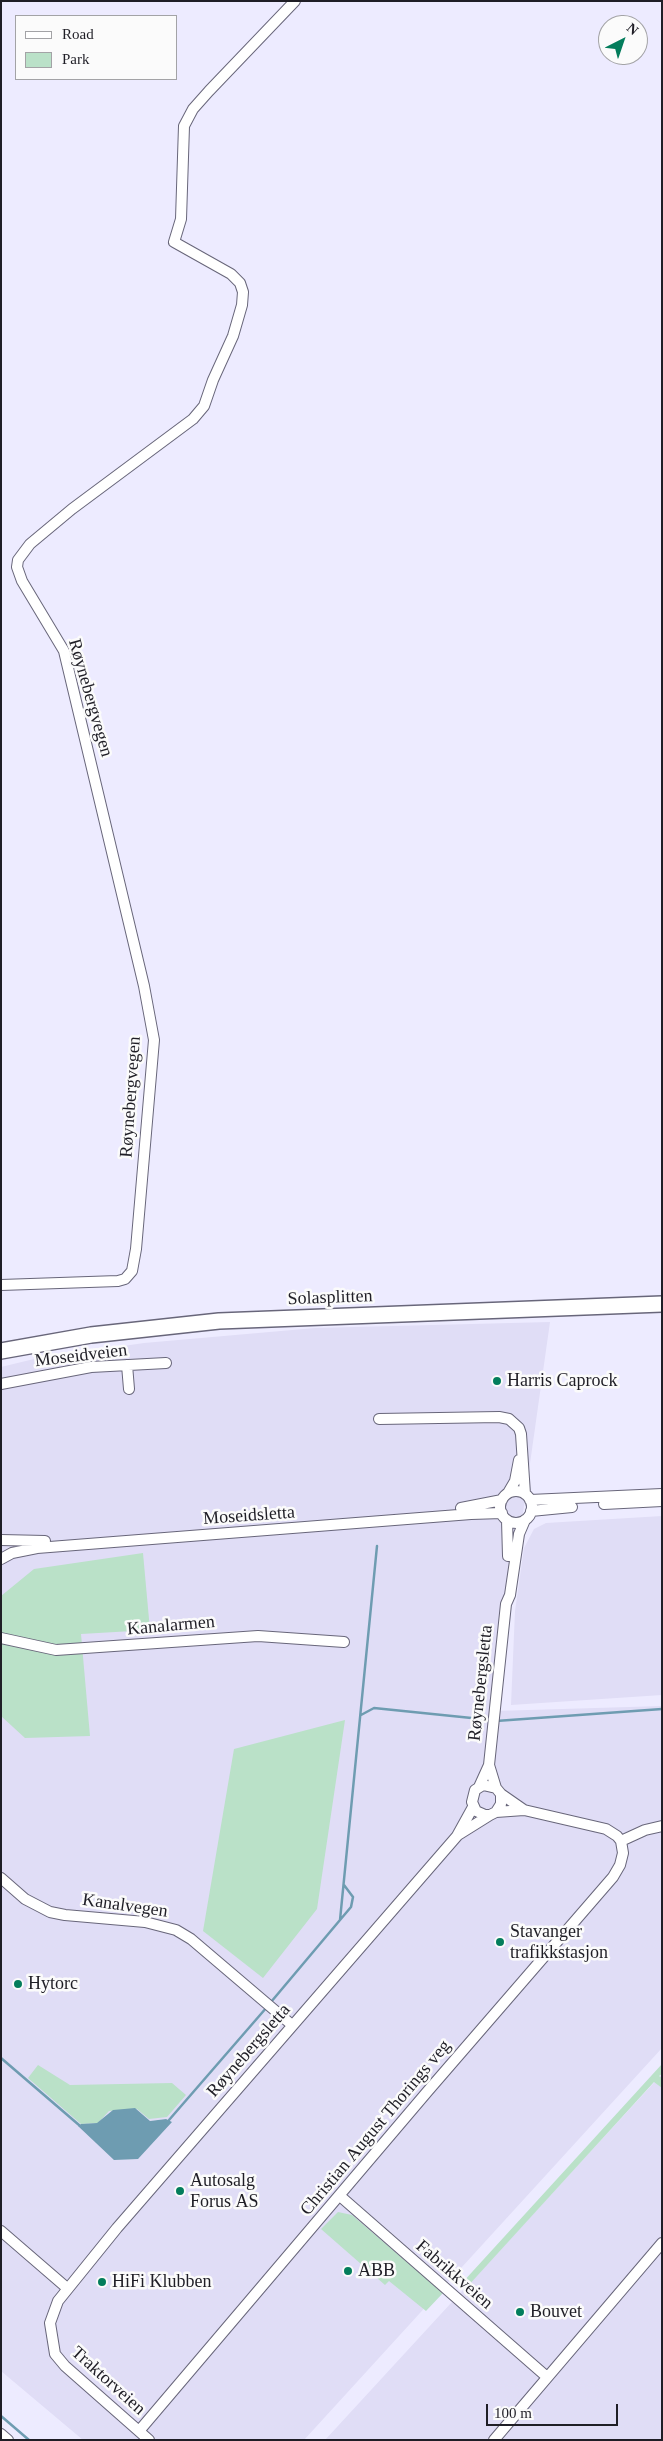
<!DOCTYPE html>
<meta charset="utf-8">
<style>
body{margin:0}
#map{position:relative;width:663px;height:2441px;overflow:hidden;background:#edebff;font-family:Georgia,serif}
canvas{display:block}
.frame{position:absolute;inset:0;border:2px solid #1f1e26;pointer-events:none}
.legend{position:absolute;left:15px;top:15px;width:162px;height:65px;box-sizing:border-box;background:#fbfbfb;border:1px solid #a3a3a6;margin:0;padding:6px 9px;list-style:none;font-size:15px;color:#1f1e26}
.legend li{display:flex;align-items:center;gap:10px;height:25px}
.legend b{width:25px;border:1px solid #a3a3a6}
.north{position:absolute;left:598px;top:15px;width:50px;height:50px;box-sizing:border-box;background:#fbfbfb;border:1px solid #a3a3a6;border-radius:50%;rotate:41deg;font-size:14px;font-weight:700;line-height:20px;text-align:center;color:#1f1e26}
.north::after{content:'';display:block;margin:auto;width:18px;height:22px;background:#037d5c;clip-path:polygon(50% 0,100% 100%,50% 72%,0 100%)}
.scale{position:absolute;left:486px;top:2404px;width:132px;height:22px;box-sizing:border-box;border:2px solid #1f1e26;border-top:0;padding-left:6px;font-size:15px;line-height:18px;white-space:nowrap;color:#1f1e26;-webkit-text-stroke:4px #fbfbfb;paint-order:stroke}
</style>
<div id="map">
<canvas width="663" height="2441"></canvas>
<div class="frame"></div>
<ul class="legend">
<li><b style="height:6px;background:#fff"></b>Road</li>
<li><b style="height:14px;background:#bae1c8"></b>Park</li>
</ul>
<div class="north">N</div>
<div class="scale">100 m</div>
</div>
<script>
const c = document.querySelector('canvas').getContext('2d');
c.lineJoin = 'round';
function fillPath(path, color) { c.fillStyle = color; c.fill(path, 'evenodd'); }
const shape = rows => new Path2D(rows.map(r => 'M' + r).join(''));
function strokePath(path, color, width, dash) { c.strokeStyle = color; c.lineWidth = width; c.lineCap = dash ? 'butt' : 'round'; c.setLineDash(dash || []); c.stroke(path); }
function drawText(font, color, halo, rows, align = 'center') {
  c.font = font + ' Georgia,serif'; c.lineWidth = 5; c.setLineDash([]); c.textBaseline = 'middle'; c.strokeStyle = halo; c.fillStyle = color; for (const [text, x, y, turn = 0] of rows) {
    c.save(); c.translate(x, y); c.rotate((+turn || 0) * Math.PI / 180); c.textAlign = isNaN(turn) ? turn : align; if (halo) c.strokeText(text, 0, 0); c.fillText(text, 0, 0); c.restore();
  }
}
fillPath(shape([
 [550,1322,495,1711,662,1706,662,2048,304,2440,83,2440,1,2371,1,1367,34,1359,144,1343,315,1328],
 [166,2119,114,2159,81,2124,150,2121],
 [662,1516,662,1695,511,1705,515,1611,524,1548,534,1529,546,1523],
 [662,2074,662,2440,325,2440,532,2215]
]), '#e0ddf6');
fillPath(shape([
 [143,1553,150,1630,81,1634,90,1736,25,1738,1,1716,1,1596,34,1569],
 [345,1720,317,1909,263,1978,203,1931,234,1749],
 [662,2064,662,2074,659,2076,662,2078,662,2088,654,2082,467,2287,462,2283],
 [38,2065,70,2085,172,2083,186,2095,167,2117,149,2119,137,2109,109,2111,98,2123,81,2124,28,2078],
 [338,2212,352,2215,443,2293,426,2311,389,2281,385,2285,321,2229]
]), '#bae1c8');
fillPath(shape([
 [135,2108,150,2121,166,2119,172,2122,138,2159,114,2160,78,2126,81,2124,97,2123,113,2110]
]), '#6e9cb1');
strokePath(shape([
 [361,1715,374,1708,491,1720],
 [496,1721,662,1709],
 [340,1920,351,1907,353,1897,344,1885],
 [271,2002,340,1920,377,1546],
 [1,2058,79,2125],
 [169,2120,267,2007],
 [1,2416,29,2440]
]), '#6e9cb1', 2.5);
const minor = shape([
 [1,1285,118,1281,125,1279,132,1271,136,1249,154,1040,144,986,64,651,22,581,17,567,18,560,30,544,72,509,193,419,204,406,213,380,233,336,242,305,243,292,240,283,231,274,174,242,181,219,184,126,193,109,209,91,295,1],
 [127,1365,129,1389],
 [1,1384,91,1367,166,1363],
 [379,1419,499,1417,509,1419,519,1428,521,1434,525,1494],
 '500 1507a16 16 0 1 1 32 0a16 16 0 1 1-32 0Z',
 [508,1493,515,1481,519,1460],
 [530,1500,662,1494],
 [604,1504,662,1501],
 [461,1508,502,1500],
 [531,1511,572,1507],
 [507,1520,508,1556],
 [1,1540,45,1541],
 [1,1559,12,1553,37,1548,471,1514,502,1513],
 [1,1638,56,1650,258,1636,344,1642],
 [489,1765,496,1788,501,1794,501,1804,496,1812,490,1815,485,1815,476,1811,472,1802,475,1790,483,1785,496,1788],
 [479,1787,489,1765,506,1604,510,1595,519,1534,525,1520],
 [501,1794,524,1810],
 [458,1835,490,1815],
 [621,1841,645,1830,662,1826],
 [1,1878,25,1899,50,1912,65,1915,145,1922,176,1930,191,1939,292,2025],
 [340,2196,547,2377],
 [1,2231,67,2288],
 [139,2431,427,2092,613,1877,620,1865,623,1853,621,1841,617,1836,606,1829,524,1810,496,1812],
 [1,2434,8,2440],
 [149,2440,65,2366,55,2354,50,2323,58,2301,117,2228,457,1836,473,1807],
 [494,2440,662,2243]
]);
const highway = shape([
 [1,1351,91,1335,219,1321,662,1304]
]);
strokePath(minor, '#68667a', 12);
strokePath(highway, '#68667a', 18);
strokePath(minor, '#fff', 10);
strokePath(highway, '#fff', 15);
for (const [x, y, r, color] of [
 [497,1381,5,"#037d5c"],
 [500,1942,5,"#037d5c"],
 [18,1984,5,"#037d5c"],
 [180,2191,5,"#037d5c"],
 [348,2271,5,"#037d5c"],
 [102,2282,5,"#037d5c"],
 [520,2312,5,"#037d5c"]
]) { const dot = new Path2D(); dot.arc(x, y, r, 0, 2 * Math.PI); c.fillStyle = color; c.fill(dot); strokePath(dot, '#fbfbfb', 2); }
drawText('18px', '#1f1e26', '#fbfbfb', [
 ["Røynebergvegen",90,698,74],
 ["Røynebergvegen",131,1097,-86],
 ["Solasplitten",330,1298,-2],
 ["Moseidveien",81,1356,-7],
 ["Moseidsletta",249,1516,-4],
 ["Kanalarmen",171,1626,-5],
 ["Røynebergsletta",481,1683,-84],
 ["Kanalvegen",125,1906,8],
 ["Røynebergsletta",249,2051,-49],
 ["Christian August Thorings veg",376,2128,-50],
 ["Fabrikkveien",454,2275,41],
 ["Traktorveien",108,2381,42]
]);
drawText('18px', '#1f1e26', '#fbfbfb', [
 ["Harris Caprock",507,1381],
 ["Stavanger",510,1932],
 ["trafikkstasjon",510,1953],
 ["Hytorc",28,1984],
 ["Autosalg",190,2181],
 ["Forus AS",190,2202],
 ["ABB",358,2271],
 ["HiFi Klubben",112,2282],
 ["Bouvet",530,2312]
], 'left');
</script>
